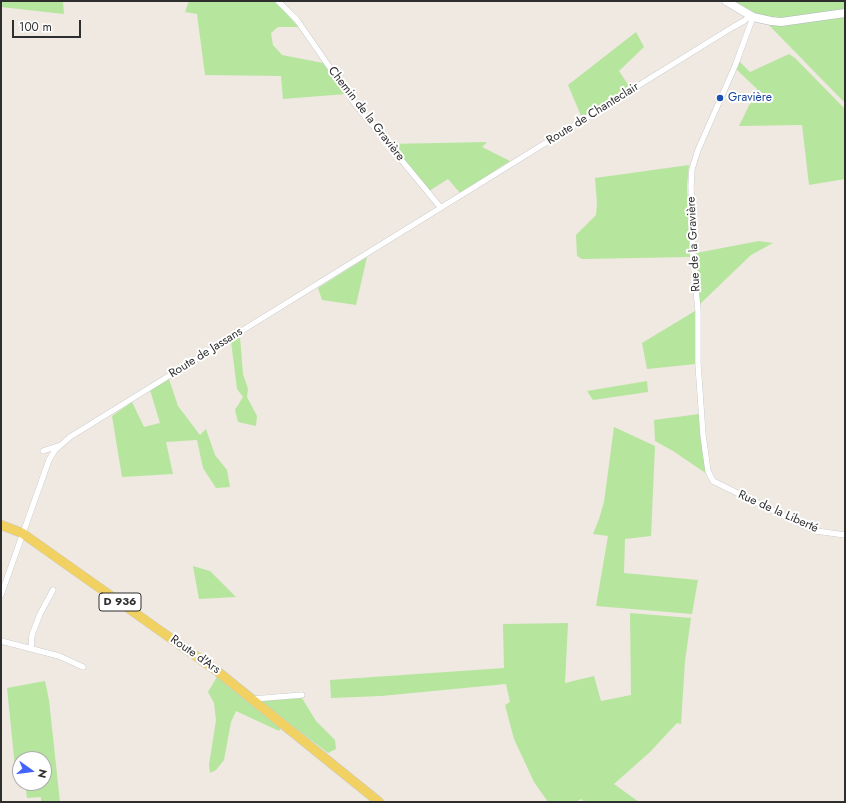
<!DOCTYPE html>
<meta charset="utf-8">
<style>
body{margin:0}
#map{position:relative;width:846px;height:803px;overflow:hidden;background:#efe9e1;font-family:Jost,sans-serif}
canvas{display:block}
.frame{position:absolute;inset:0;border:2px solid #2e2e2e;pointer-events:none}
.north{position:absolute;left:12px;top:751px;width:40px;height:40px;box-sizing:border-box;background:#fff;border:1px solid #ababab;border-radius:50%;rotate:104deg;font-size:11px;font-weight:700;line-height:16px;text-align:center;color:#2e2e2e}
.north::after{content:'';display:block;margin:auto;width:14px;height:18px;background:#4264fb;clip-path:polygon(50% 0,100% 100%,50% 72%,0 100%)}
.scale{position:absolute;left:12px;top:20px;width:69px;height:18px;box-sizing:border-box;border:2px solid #2e2e2e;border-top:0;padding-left:5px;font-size:12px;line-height:14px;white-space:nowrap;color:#2e2e2e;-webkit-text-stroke:3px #fff;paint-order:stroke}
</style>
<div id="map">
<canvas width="846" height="803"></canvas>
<div class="frame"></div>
<div class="north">N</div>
<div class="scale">100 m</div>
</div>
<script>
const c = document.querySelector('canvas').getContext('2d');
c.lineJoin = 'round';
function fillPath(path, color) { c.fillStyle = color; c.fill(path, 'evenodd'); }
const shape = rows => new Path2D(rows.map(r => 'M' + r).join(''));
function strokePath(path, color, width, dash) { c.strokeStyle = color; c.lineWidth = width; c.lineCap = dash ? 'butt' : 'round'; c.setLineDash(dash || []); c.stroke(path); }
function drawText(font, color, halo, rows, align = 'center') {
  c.font = font + ' Jost,sans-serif'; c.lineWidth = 4; c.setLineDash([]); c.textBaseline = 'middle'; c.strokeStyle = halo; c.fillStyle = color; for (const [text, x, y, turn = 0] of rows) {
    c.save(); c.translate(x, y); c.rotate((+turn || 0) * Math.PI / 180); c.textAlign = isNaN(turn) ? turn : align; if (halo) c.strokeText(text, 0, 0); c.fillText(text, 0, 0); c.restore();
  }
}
fillPath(shape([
 [1,1,63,1,64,14,1,7],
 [189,1,274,1,282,8,298,27,278,27,271,33,273,45,282,55,323,63,346,94,283,99,281,76,205,75,197,14,185,12],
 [734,1,845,1,845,103,760,16],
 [636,32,644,47,619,71,629,86,582,118,568,85],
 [789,54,795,58,845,109,845,179,809,185,802,125,739,126,757,89,736,69,739,61,750,72],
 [487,142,482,147,510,161,460,193,448,179,429,191,389,144],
 [689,165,687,186,690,257,582,259,577,256,576,235,596,215,597,203,595,178],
 [759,241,773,243,751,255,700,304,696,253],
 [367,257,356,305,322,300,318,288],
 [695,311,696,364,647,369,642,343],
 [240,337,243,374,248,389,247,397,257,416,256,426,238,422,235,410,243,397,237,389,231,341],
 [169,379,178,406,200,435,206,429,215,455,227,470,230,487,216,488,203,468,197,440,166,442,173,474,122,477,112,416,132,402,144,427,160,423,150,390],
 [647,381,648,392,593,400,587,391],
 [699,414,707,474,673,451,655,441,654,420],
 [614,427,655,446,651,536,625,539,624,573,698,580,692,614,596,606,608,536,593,534,599,519,604,502],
 [193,566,210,571,236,597,199,599],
 [630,613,691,618,685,661,681,724,677,723,650,752,614,784,639,802,585,802,581,799,576,802,548,802,534,782,514,739,505,705,510,702,506,684,381,696,331,698,330,680,504,668,503,624,568,623,565,683,594,676,601,701,631,695],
 [218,675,282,726,279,731,236,711,231,722,224,760,216,770,210,773,209,765,216,720,214,703,208,692],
 [45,681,49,700,60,802,41,802,41,797,27,798,25,783,44,783,44,759,20,759,20,775,15,767,7,688],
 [302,698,316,721,335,740,336,749,328,753,260,701]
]), '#b6e59e');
const street = shape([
 [278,1,297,20,355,104,441,208],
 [753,17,735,66,698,150,692,169,691,186,693,260,698,310,698,364,703,435,708,471,713,481,800,524,816,531,845,535],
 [43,451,58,446],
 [1,595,49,460,55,450,70,437,733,27,744,21,750,16],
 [1,641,59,656,83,667],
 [31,648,32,635,40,614,53,590],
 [253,699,302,695]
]);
const secondary = shape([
 [726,1,753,17,771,21,781,22,845,13]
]);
const primary = shape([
 [1,525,22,533,217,671,379,802]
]);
strokePath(street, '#b4b7c1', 6);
strokePath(secondary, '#b4b7c1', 9);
strokePath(primary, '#c9c9c9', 10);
strokePath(street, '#fff', 5.5);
strokePath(secondary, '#fff', 8);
strokePath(primary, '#f2d163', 9);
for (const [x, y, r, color] of [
 [720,98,4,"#1a4fb4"]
]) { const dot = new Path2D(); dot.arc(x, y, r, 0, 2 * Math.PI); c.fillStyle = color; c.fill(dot); strokePath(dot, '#fff', 1.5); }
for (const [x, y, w] of [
 [120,602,42]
]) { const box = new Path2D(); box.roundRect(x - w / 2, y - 9, w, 18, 3); c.fillStyle = '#fff'; c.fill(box); strokePath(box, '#2e2e2e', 1); }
drawText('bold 11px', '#2e2e2e', null, [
 ["D 936",120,602]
]);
drawText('12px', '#164399', '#fff', [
 ["Gravière",728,98]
], 'left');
drawText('12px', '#2e2e2e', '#fff', [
 ["Chemin de la Gravière",366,114,52],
 ["Route de Chanteclair",593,114,-32],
 ["Rue de la Gravière",694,244,-93],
 ["Route de Jassans",206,353,-32],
 ["Rue de la Liberté",778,512,24],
 ["Route d'Ars",195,655,35]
]);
</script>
